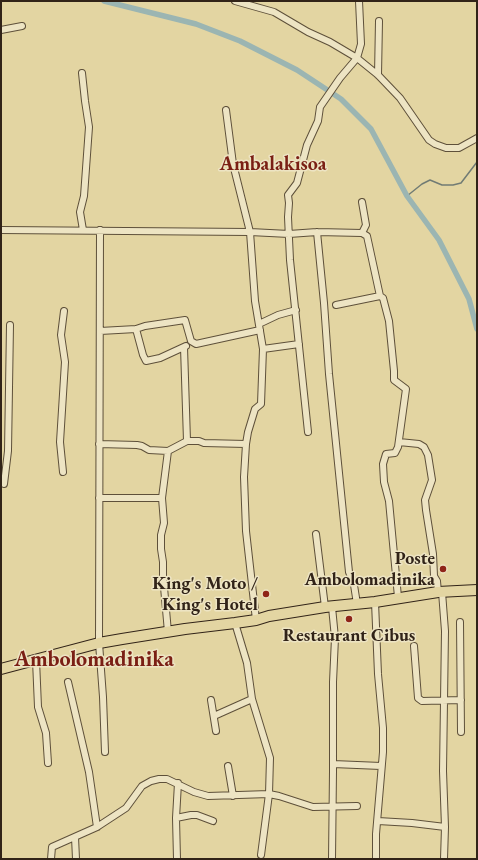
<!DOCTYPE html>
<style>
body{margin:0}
#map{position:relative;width:478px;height:860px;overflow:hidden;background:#e3d5a2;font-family:"EB Garamond",serif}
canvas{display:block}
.frame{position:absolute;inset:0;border:2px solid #312318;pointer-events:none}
</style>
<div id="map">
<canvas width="478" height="860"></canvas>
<div class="frame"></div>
</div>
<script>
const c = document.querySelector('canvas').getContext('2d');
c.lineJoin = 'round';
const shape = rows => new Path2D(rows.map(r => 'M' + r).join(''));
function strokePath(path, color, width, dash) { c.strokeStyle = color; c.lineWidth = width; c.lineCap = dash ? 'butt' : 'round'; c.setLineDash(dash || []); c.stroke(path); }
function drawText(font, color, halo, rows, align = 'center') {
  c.font = font + ' "EB Garamond",serif'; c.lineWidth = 3; c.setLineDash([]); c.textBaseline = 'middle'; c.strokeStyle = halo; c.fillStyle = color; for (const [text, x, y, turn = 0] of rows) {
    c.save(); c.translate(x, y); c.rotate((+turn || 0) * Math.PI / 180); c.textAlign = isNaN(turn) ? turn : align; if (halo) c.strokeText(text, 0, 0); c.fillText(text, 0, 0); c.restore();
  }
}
strokePath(shape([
 [407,196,422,184,430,180,442,185,453,185,461,183,477,162]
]), '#717b74', 1.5);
strokePath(shape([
 [104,1,196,24,240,41,297,70,341,99,371,129,407,196,439,240,469,299,477,329]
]), '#9bb5b2', 5.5);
const street = shape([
 [235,1,274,12,308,32,330,42,357,58,378,75,400,98,429,140,435,144,446,148,459,148,477,138],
 [1,30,22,26],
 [82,73,85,101,89,127,84,196,80,212,83,230],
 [378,75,379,21],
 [226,110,233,164,250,232,255,301,263,349,261,404,255,409,248,432,246,444,244,477,246,531,256,620],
 [362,202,366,225,362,233],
 [1,230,250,232,289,234,317,232,362,233,367,236,380,296,383,298,389,321,394,371,394,380,406,389,398,447,395,453,386,454,383,464,384,482,389,501,398,597],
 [100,230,99,643,103,697,105,752],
 [317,232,324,303,329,374,349,572,354,585,357,604],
 [336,305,380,296],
 [259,324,278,315,296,310],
 [136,329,143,355,146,361,160,358,186,346],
 [100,331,136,329,145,326,185,320,191,341,196,344,260,330],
 [184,347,187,441],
 [263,349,299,344],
 [308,432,290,260,288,217,289,203,288,195,297,183,307,145,318,121,320,107,340,78,357,58,361,44,359,1],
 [399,442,419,444,424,447,428,455,432,480,425,500,426,510,433,554,434,576,437,581,438,592],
 [99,444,137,445,142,446,149,450,168,451,187,441,199,441,204,443,246,444],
 [63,472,60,442,65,362,61,335,64,311],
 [4,484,8,451,10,325],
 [99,498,162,498],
 [316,534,325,607],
 [442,592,445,631,443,771,445,827,444,859],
 [375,602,378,674,383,728,383,752,376,834,376,859],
 [460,622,461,732],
 [235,623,247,663,252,699,270,758,269,794,261,855],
 [168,632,163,576,163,562,161,549,161,535,164,523,162,498,168,451],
 [414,646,418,698,422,701,461,700],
 [36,660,38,707,46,733,48,763],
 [68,682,89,772,97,827],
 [211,700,216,731],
 [214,716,252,699],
 [333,764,381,766],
 [228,766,233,796],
 [176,818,191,815,197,815,213,821],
 [378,821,412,823,445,827],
 [75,837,76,859],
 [51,859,52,847,97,827,126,808,142,786,151,781,159,779,167,779,194,792,208,796,269,794,279,796,313,807,357,806],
 [177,859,176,818,178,783],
 [332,859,333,771,333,682,335,638,332,607]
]);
const primary = shape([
 [1,669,99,643,122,639,185,629,235,623,256,620,269,616,325,607,375,602,438,592,477,590]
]);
strokePath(street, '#5e503a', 8);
strokePath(primary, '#312318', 12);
strokePath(street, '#ede4c3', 6);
strokePath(primary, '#e3d5a2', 10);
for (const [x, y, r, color] of [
 [443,569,4,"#8f2418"],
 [266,594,4,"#8f2418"],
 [349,619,4,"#8f2418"]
]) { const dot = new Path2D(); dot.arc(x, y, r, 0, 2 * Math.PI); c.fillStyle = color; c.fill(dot); strokePath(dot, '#ede4c3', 1.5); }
drawText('bold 18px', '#312318', '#ede4c3', [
 ["Poste",435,559],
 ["Ambolomadinika",435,580],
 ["King's Moto /",258,584],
 ["King's Hotel",258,605],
 ["Restaurant Cibus",349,636,"center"]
], 'right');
drawText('bold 20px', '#7a1f14', '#ede4c3', [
 ["Ambalakisoa",273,165]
]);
drawText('bold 22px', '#7a1f14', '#ede4c3', [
 ["Ambolomadinika",94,660]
]);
</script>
